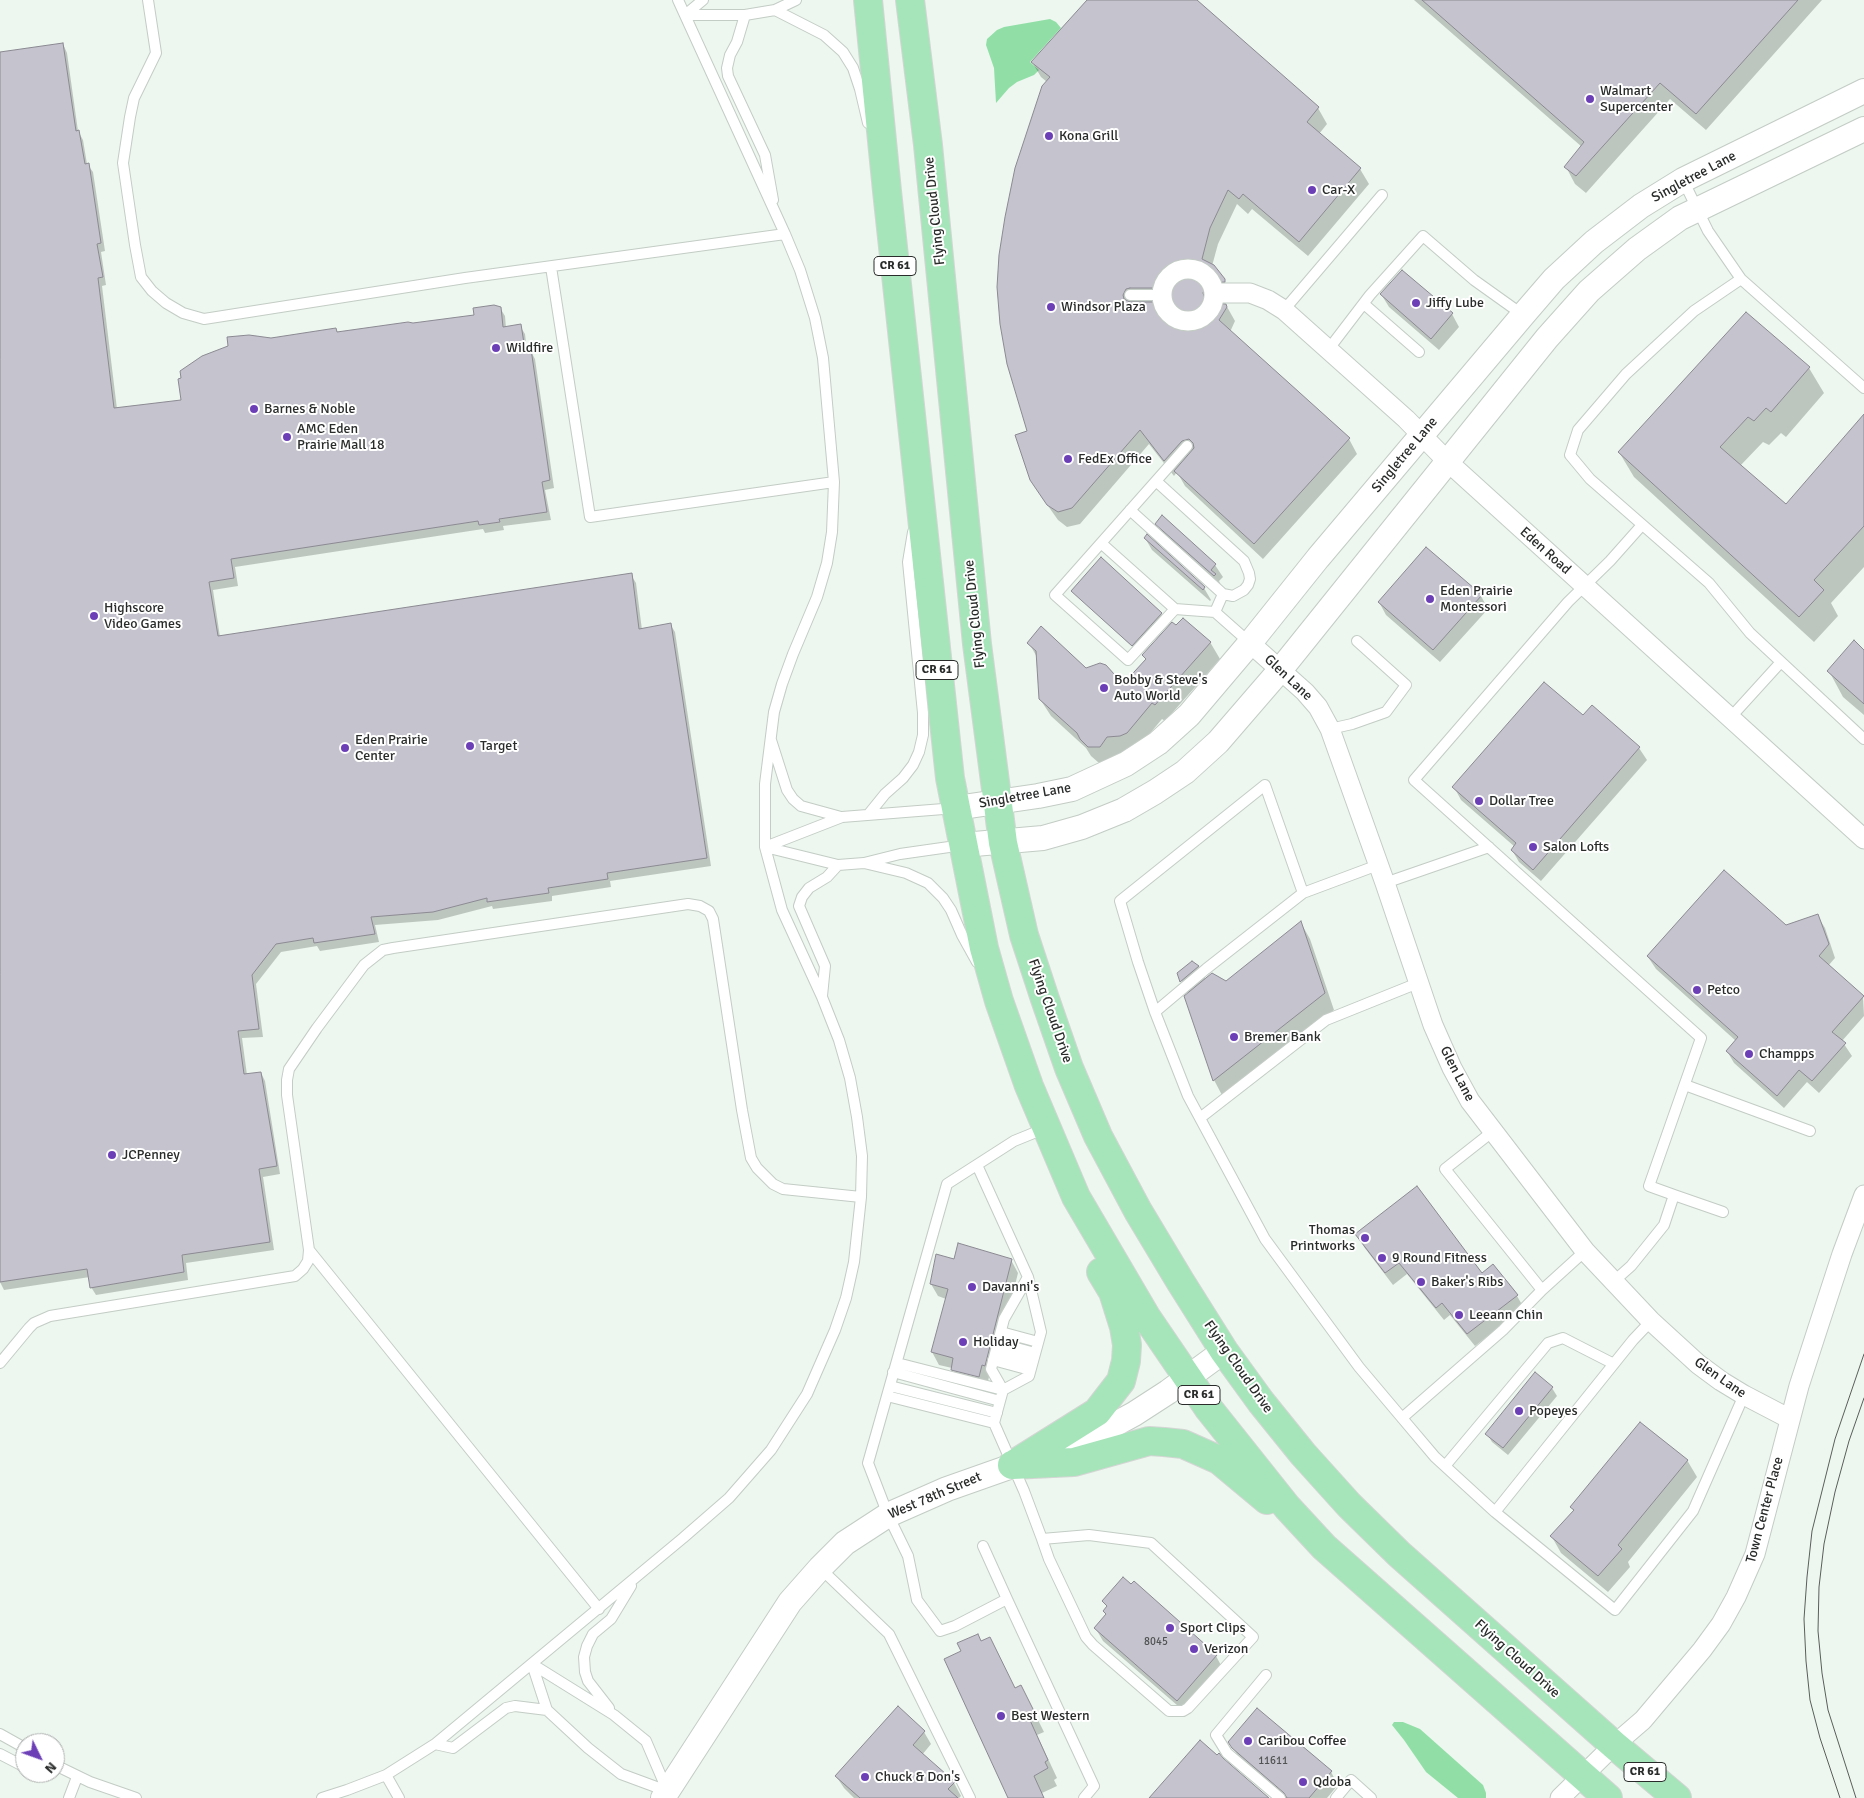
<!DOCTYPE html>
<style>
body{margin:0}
#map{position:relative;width:1864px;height:1798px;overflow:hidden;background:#edf7ef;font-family:Signika,sans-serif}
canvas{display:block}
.north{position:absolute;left:15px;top:1733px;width:50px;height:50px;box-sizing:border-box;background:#fff;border:1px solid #a9abaa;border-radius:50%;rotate:132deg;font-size:14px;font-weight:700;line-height:20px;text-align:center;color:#292c2a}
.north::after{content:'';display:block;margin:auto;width:18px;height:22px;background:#6c3fb7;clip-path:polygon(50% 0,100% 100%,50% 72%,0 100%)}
</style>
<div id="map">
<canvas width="1864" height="1798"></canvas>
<div class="north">N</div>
</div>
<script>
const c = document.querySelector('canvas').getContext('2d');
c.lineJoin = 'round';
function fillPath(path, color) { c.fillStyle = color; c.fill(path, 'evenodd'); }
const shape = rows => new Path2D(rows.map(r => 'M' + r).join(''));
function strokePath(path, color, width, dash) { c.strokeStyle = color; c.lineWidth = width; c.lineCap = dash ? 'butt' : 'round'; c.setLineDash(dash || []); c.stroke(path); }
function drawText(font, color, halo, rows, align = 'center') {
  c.font = font + ' Signika,sans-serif'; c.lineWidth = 4; c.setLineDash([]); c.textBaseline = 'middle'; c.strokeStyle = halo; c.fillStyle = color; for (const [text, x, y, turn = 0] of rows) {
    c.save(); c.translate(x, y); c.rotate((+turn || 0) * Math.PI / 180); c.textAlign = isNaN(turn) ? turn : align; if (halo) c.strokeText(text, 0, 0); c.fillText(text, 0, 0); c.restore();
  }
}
fillPath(shape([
 [1050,19,1056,22,1061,28,1030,62,1039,70,1034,75,1017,82,1009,88,996,103,994,68,986,45,987,39,997,30,1004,27],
 [1394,1722,1403,1722,1420,1729,1483,1785,1486,1793,1486,1798,1458,1798,1426,1772,1404,1740,1392,1725]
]), '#91dfa7');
fillPath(shape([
 [1088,0,1196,0,1318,108,1327,124,1319,134,1360,169,1369,184,1308,256,1252,209,1248,214,1237,204,1218,244,1212,266,1224,280,1233,296,1217,299,1213,305,1226,305,1235,321,1230,332,1349,439,1357,454,1263,559,1185,486,1177,472,1174,476,1149,444,1080,524,1067,527,1058,520,1041,496,1029,431,1047,82,1041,77,1032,62],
 [1414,0,1822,0,1706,130,1670,99,1586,193,1575,184,1566,167,1582,147],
 [63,44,67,53,78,131,83,140,87,164,93,172,105,251,101,252,106,285,102,286,117,409,183,401,271,339,336,329,338,333,475,316,500,308,505,316,506,328,520,326,525,334,527,351,530,350,535,359,554,488,545,490,551,520,503,526,504,530,485,533,483,529,235,567,238,586,213,590,220,637,631,575,636,583,642,630,670,624,675,632,711,866,610,881,611,887,552,896,552,901,493,909,492,906,438,920,375,925,379,942,320,951,317,946,281,952,256,984,263,1037,242,1038,247,1075,261,1073,265,1081,280,1174,263,1177,274,1250,186,1263,188,1280,96,1295,91,1287,90,1277,4,1290,0,1282,0,53],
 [1381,294,1452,314,1459,327,1439,350,1389,307],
 [1809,368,1824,393,1786,437,1781,433,1769,445,1763,442,1740,466,1786,506,1864,420,1864,567,1831,603,1838,616,1814,642,1634,477,1619,452],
 [1157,524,1215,565,1223,577,1219,581,1222,587,1164,536],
 [1145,538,1204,588,1211,600,1210,601,1152,550],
 [1072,591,1161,613,1163,617,1134,648],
 [1481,596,1488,609,1440,662,1386,615,1379,602],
 [1210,642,1220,659,1165,721,1162,719,1136,750,1130,753,1117,754,1109,763,1099,763,1091,756,1086,748,1051,716,1040,699,1038,659,1029,643,1123,686,1147,660,1144,655],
 [1864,652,1864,715,1843,697,1829,671],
 [1592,706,1639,748,1647,760,1541,881,1519,862,1512,850,1515,847,1461,800,1454,787,1583,717],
 [1817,915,1825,928,1835,958,1828,966,1863,997,1864,1016,1842,1041,1852,1056,1819,1093,1807,1082,1784,1108,1734,1063,1727,1051,1736,1041,1656,969,1648,957,1785,926],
 [1301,923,1310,939,1334,1010,1223,1097,1214,1080,1186,997,1188,994,1178,974,1192,963,1199,966,1206,980,1226,982],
 [1357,1234,1482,1275,1517,1296,1524,1308,1475,1346,1450,1315,1444,1320,1407,1274,1393,1285,1364,1247],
 [1011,1260,1018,1273,992,1378,989,1377,986,1389,959,1382,952,1368,939,1365,932,1352,946,1299,938,1296,931,1284,955,1261],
 [1552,1388,1557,1396,1508,1455,1492,1442,1487,1434],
 [1687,1460,1697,1477,1628,1562,1630,1567,1608,1592,1561,1553,1552,1537,1574,1512,1572,1508],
 [1134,1583,1216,1656,1223,1669,1185,1712,1103,1641,1096,1629,1106,1615,1104,1611,1107,1607,1104,1601],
 [981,1642,1015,1689,1030,1704,1044,1732,1037,1735,1057,1778,1054,1780,1057,1786,1042,1793,1044,1798,1010,1798],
 [924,1732,931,1744,922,1755,954,1783,961,1796,959,1798,854,1798,844,1788,836,1776],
 [1230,1742,1331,1772,1338,1785,1327,1798,1284,1798,1241,1761]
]), '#0003');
const building = shape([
 [1087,0,1197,0,1319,107,1307,122,1361,168,1299,242,1243,194,1239,199,1228,190,1210,228,1202,259,1214,265,1225,279,1225,282,1209,283,1205,287,1203,293,1205,299,1209,303,1226,304,1227,307,1219,320,1350,438,1254,544,1174,471,1194,448,1193,443,1189,439,1182,441,1164,461,1140,430,1072,508,1058,512,1047,505,1030,480,1015,435,1027,431,1007,364,1000,324,997,287,999,255,1005,217,1015,168,1042,86,1050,77,1031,62,1087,0],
 [1130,288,1162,288,1168,291,1169,295,1168,299,1162,302,1130,302,1124,299,1123,295,1126,289,1130,288],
 [1422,0,1798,0,1696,114,1660,83,1576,176,1564,167,1584,142,1422,0],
 [63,43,76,131,79,130,85,164,89,163,101,243,97,244,103,277,98,278,114,408,181,400,178,379,181,378,180,371,202,356,228,346,227,337,249,335,271,338,336,328,337,332,408,322,413,323,474,315,473,308,494,305,501,307,503,327,521,324,525,350,531,349,550,480,542,482,547,512,499,519,500,522,479,525,478,521,231,559,234,578,209,582,218,636,632,573,639,629,671,623,707,858,607,873,608,879,548,888,549,893,487,902,487,898,433,912,371,917,375,934,314,943,313,938,276,944,252,975,259,1029,238,1031,244,1074,261,1072,277,1166,259,1169,270,1242,182,1255,184,1272,90,1288,87,1269,0,1282,0,52,63,43],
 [1402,270,1453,313,1431,339,1380,294,1402,270],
 [1746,312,1810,367,1771,412,1766,408,1754,421,1748,417,1720,447,1786,504,1864,414,1864,526,1814,580,1824,590,1799,617,1618,452,1746,312],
 [1162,515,1216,564,1211,570,1216,574,1214,576,1155,524,1162,515],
 [1147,534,1205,587,1203,590,1144,538,1147,534],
 [1426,547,1482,595,1433,650,1378,602,1426,547],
 [1101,557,1162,613,1132,646,1071,591,1101,557],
 [1183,618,1211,642,1155,705,1152,703,1127,733,1120,736,1107,737,1100,747,1088,747,1080,739,1077,733,1039,699,1036,651,1027,643,1041,626,1086,668,1100,663,1106,665,1123,684,1146,659,1142,655,1172,622,1176,625,1183,618],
 [1854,640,1864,650,1864,704,1827,671,1854,640],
 [1544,682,1583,715,1592,705,1640,747,1533,870,1511,850,1516,843,1452,787,1544,682],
 [1724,870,1786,925,1818,914,1829,944,1819,956,1864,996,1832,1032,1846,1043,1812,1081,1799,1070,1777,1096,1726,1051,1738,1037,1647,956,1724,870],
 [1301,921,1325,993,1213,1081,1184,996,1212,973,1226,981,1301,921],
 [1192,961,1199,966,1180,982,1177,973,1192,961],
 [1417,1186,1482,1273,1493,1264,1518,1295,1467,1334,1442,1303,1436,1308,1399,1263,1385,1273,1355,1234,1417,1186],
 [958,1243,1012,1259,985,1366,982,1365,979,1377,951,1370,953,1358,931,1352,948,1289,930,1284,936,1254,954,1259,958,1243],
 [1535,1372,1553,1387,1503,1448,1485,1434,1535,1372],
 [1640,1422,1688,1460,1618,1545,1622,1549,1598,1576,1550,1536,1574,1510,1570,1507,1640,1422],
 [1123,1577,1131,1584,1134,1581,1217,1655,1177,1701,1094,1628,1106,1614,1103,1611,1107,1606,1102,1601,1123,1577],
 [978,1634,981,1641,990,1637,1015,1688,1021,1685,1036,1715,1029,1718,1048,1760,1045,1762,1048,1768,1034,1776,1044,1798,1008,1798,944,1659,961,1651,957,1643,978,1634],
 [898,1706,925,1731,913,1745,955,1782,948,1789,958,1798,860,1798,835,1776,898,1706],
 [1257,1708,1332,1771,1309,1798,1287,1798,1284,1793,1232,1748,1228,1742,1257,1708],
 [1200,1740,1217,1755,1219,1753,1223,1758,1269,1798,1149,1798,1200,1740]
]);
fillPath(building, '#c5c3cd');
strokePath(building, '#8b8992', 1);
const service = shape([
 [148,0,156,53,134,98,130,117,123,163,135,245,141,277,152,291,166,303,183,313,204,319,465,278,785,234],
 [775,10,824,35,843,52,853,68,860,89,868,123],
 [685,15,745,15,775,10,796,0],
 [685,15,703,0],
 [745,15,737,42,730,55,727,68,728,76,765,155,773,200],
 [1683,180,1708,231,1741,279,1864,388],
 [551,267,590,517,834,482],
 [1741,279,1694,311,1626,374,1578,430,1570,455,1590,479,1709,583,1750,633,1864,739],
 [1130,295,1162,295],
 [1364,304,1419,352],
 [1284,310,1382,195],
 [1328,350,1370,295,1423,236,1474,280,1523,315],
 [1130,510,1223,594,1233,596,1244,590,1248,585,1250,579,1249,573,1244,561,1156,481],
 [1101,543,1175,609,1215,612,1250,643],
 [1175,609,1128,660,1055,595,1187,446],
 [1215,612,1223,594],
 [1731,717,1781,662],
 [1330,729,1352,724,1386,712,1406,685,1357,641],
 [771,740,787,790,793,799,801,806,841,817],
 [868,815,885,794,903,778,913,765,919,752,923,735,923,713,908,562,913,532],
 [765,847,838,865,864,863,900,854,963,845],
 [765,847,842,817,956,808],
 [864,863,906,873,928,883,943,898,951,910,962,935,977,962],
 [1378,865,1303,893,1265,785,1120,901,1138,962,1155,1012,1188,1096,1265,1239,1359,1367,1402,1418,1435,1457,1495,1512,1633,1340,1651,1321],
 [1385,883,1489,847],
 [822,996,825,966,799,906,802,897,809,888,827,877,838,865],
 [1155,1012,1206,969,1303,893],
 [1685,1085,1810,1131],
 [1200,1118,1326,1020,1418,983],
 [1046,1128,1014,1141,947,1184,868,1463,888,1515,908,1556,917,1600,940,1631,955,1626,1007,1599,1094,1786,1084,1798],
 [1492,1132,1445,1169,1542,1290],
 [977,1165,1028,1277,1041,1332,1029,1376,1003,1390,994,1423,1024,1491,1042,1539,1089,1535,1151,1543,1253,1637,1188,1708,1183,1711,1169,1711,1093,1645,1086,1637,1049,1559,1042,1539],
 [1674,1195,1723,1212],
 [309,1250,599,1609],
 [1613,1282,1631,1266,1664,1225,1674,1195,1649,1186,1701,1038,1414,780,1568,602,1610,561,1642,525],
 [1001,1332,1038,1342],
 [998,1343,1035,1353],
 [996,1351,1033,1361],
 [993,1360,1030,1370],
 [0,1363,29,1328,34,1323,50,1316,295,1276,303,1269,308,1261,309,1250,287,1095,287,1080,289,1069,317,1028,364,965,383,950,393,948,688,904,700,906,709,911,713,919,742,1110,751,1158,757,1168,773,1184,783,1189,861,1197],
 [897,1363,1003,1390],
 [893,1372,1000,1401],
 [890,1386,997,1413],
 [1003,1390,991,1369,1004,1319,1028,1277],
 [887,1396,994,1423],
 [1402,1418,1503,1330,1542,1290,1585,1251],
 [1445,1466,1548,1343,1563,1338,1614,1364],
 [1495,1512,1615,1610,1693,1511,1744,1395],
 [983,1546,1007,1599],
 [820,1568,889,1634,970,1798],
 [532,1664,547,1710,588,1748,621,1774,667,1791],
 [532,1664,614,1715,646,1741,667,1790],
 [1266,1675,1216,1735,1227,1753,1280,1798],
 [609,1708,588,1681,585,1672,584,1657,587,1646,593,1634,611,1619,631,1586],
 [0,1734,25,1748],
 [435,1744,453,1748,506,1708,515,1706,547,1710],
 [0,1754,25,1767],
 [55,1765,90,1782,136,1798],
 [386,1775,399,1798],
 [69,1798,77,1777],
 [322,1798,347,1790,386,1775,435,1744,683,1538,729,1498,771,1450,807,1394,835,1330,846,1298,854,1262,861,1197,862,1156,857,1117,850,1078,839,1040,822,997,782,910,765,847,765,784,774,712,782,684,793,654,817,597,827,563,832,532,834,482,823,358,815,318,800,270,785,234,678,0],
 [1336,1798,1351,1780,1371,1798]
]);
const minor = shape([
 '1162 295a26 26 0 1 1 52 0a26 26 0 1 1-52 0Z',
 [1214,293,1250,293,1268,300,1284,310,1406,419,1447,461,1864,839],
 [1250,643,1305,692,1318,707,1330,729,1385,883,1433,1025,1452,1068,1470,1101,1585,1251,1651,1321,1698,1364,1721,1381,1744,1395,1790,1419],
 [1560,1798,1614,1745,1643,1720,1702,1650,1721,1624,1736,1597,1755,1554,1799,1386,1842,1254,1864,1195]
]);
const tertiary = shape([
 [956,808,1038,796,1072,789,1126,764,1158,743,1189,715,1250,643,1318,558,1523,315,1554,279,1594,242,1641,206,1683,180,1864,91],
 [963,845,1043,838,1082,827,1124,810,1155,792,1185,772,1218,742,1281,669,1547,338,1589,291,1637,249,1680,218,1864,129],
 [663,1798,790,1602,820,1568,845,1543,888,1515,947,1489,1066,1447,1099,1433,1134,1414,1168,1392,1224,1351]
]);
const primary = shape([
 [868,0,887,191,950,778,984,948,999,1001,1029,1086,1076,1197,1147,1318,1209,1409,1287,1507,1324,1547,1608,1798],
 [910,0,928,145,977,644,1003,843,1024,935,1045,999,1069,1068,1098,1136,1138,1211,1180,1281,1224,1351,1261,1402,1303,1454,1349,1505,1399,1554,1614,1745,1677,1798],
 [1014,1464,1097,1412,1121,1381,1126,1361,1127,1345,1124,1327,1113,1292,1101,1272],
 [1012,1465,1074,1462,1149,1441,1164,1442,1183,1444,1219,1460,1267,1500]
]);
strokePath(service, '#c3ccc5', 12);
strokePath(minor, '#c3ccc5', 21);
strokePath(tertiary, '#c3ccc5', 26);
strokePath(primary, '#d4d5d4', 30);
strokePath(service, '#fff', 10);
strokePath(minor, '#fff', 19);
strokePath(tertiary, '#fff', 24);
strokePath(primary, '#a6e4ba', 28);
strokePath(shape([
 [1840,1798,1820,1738,1810,1700,1806,1661,1804,1619,1807,1577,1812,1531,1835,1439,1864,1354],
 [1856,1798,1828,1710,1822,1673,1818,1631,1819,1587,1824,1544,1835,1492,1849,1441,1864,1398]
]), '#595e5a', 1);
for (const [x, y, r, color] of [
 [1590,99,5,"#6c3fb7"],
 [1049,136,5,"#6c3fb7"],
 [1312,190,5,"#6c3fb7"],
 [1416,303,5,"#6c3fb7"],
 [1051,307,5,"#6c3fb7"],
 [496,348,5,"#6c3fb7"],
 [254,409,5,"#6c3fb7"],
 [287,437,5,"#6c3fb7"],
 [1068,459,5,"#6c3fb7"],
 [1430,599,5,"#6c3fb7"],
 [94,616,5,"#6c3fb7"],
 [1104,688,5,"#6c3fb7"],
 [470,746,5,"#6c3fb7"],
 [345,748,5,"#6c3fb7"],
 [1479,801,5,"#6c3fb7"],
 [1533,847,5,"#6c3fb7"],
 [1697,990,5,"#6c3fb7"],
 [1234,1037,5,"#6c3fb7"],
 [1749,1054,5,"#6c3fb7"],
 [112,1155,5,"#6c3fb7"],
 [1365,1238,5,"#6c3fb7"],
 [1382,1258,5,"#6c3fb7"],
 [1421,1282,5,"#6c3fb7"],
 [972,1287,5,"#6c3fb7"],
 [1459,1315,5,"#6c3fb7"],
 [963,1342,5,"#6c3fb7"],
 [1519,1411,5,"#6c3fb7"],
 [1170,1628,5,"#6c3fb7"],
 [1194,1649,5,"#6c3fb7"],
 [1001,1716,5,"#6c3fb7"],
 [1248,1741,5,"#6c3fb7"],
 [865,1777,5,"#6c3fb7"],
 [1303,1782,5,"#6c3fb7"]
]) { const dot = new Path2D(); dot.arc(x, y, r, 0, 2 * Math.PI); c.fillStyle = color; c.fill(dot); strokePath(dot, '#fff', 2); }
drawText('11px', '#505253', null, [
 ["8045",1156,1642],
 ["11611",1273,1761]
]);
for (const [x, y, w] of [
 [895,266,42],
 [937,670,42],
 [1199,1395,42],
 [1645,1772,42]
]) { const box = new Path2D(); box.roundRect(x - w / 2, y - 9.5, w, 19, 4); c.fillStyle = '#fff'; c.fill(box); strokePath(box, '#292c2a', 1); }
drawText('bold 12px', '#292c2a', null, [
 ["CR 61",895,266],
 ["CR 61",937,670],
 ["CR 61",1199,1395],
 ["CR 61",1645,1772]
]);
drawText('14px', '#292c2a', '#fff', [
 ["Walmart",1600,91],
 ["Supercenter",1600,107],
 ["Kona Grill",1059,136],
 ["Car-X",1322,190],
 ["Jiffy Lube",1426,303],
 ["Windsor Plaza",1061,307],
 ["Wildfire",506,348],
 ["Barnes & Noble",264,409],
 ["AMC Eden",297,429],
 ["Prairie Mall 18",297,445],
 ["FedEx Office",1078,459],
 ["Eden Prairie",1440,591],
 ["Montessori",1440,607],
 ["Highscore",104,608],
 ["Video Games",104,624],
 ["Bobby & Steve's",1114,680],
 ["Auto World",1114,696],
 ["Eden Prairie",355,740],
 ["Center",355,756],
 ["Target",480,746],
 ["Dollar Tree",1489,801],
 ["Salon Lofts",1543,847],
 ["Petco",1707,990],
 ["Bremer Bank",1244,1037],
 ["Champps",1759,1054],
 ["JCPenney",122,1155],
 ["Thomas",1355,1230,"right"],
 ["Printworks",1355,1246,"right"],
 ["9 Round Fitness",1392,1258],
 ["Baker's Ribs",1431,1282],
 ["Davanni's",982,1287],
 ["Leeann Chin",1469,1315],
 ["Holiday",973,1342],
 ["Popeyes",1529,1411],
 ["Sport Clips",1180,1628],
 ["Verizon",1204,1649],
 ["Best Western",1011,1716],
 ["Caribou Coffee",1258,1741],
 ["Chuck & Don's",875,1777],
 ["Qdoba",1313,1782]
], 'left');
drawText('14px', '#292c2a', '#fff', [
 ["Singletree Lane",1694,177,-28],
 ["Flying Cloud Drive",935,211,-96],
 ["Singletree Lane",1405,455,-50],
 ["Eden Road",1545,551,42],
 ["Flying Cloud Drive",975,614,-96],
 ["Glen Lane",1288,678,43],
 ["Singletree Lane",1025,796,-10],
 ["Flying Cloud Drive",1050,1011,71],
 ["Glen Lane",1457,1074,63],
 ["Flying Cloud Drive",1238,1367,55],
 ["Glen Lane",1720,1378,35],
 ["West 78th Street",935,1496,-23],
 ["Town Center Place",1765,1510,-75],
 ["Flying Cloud Drive",1517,1659,42]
]);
</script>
